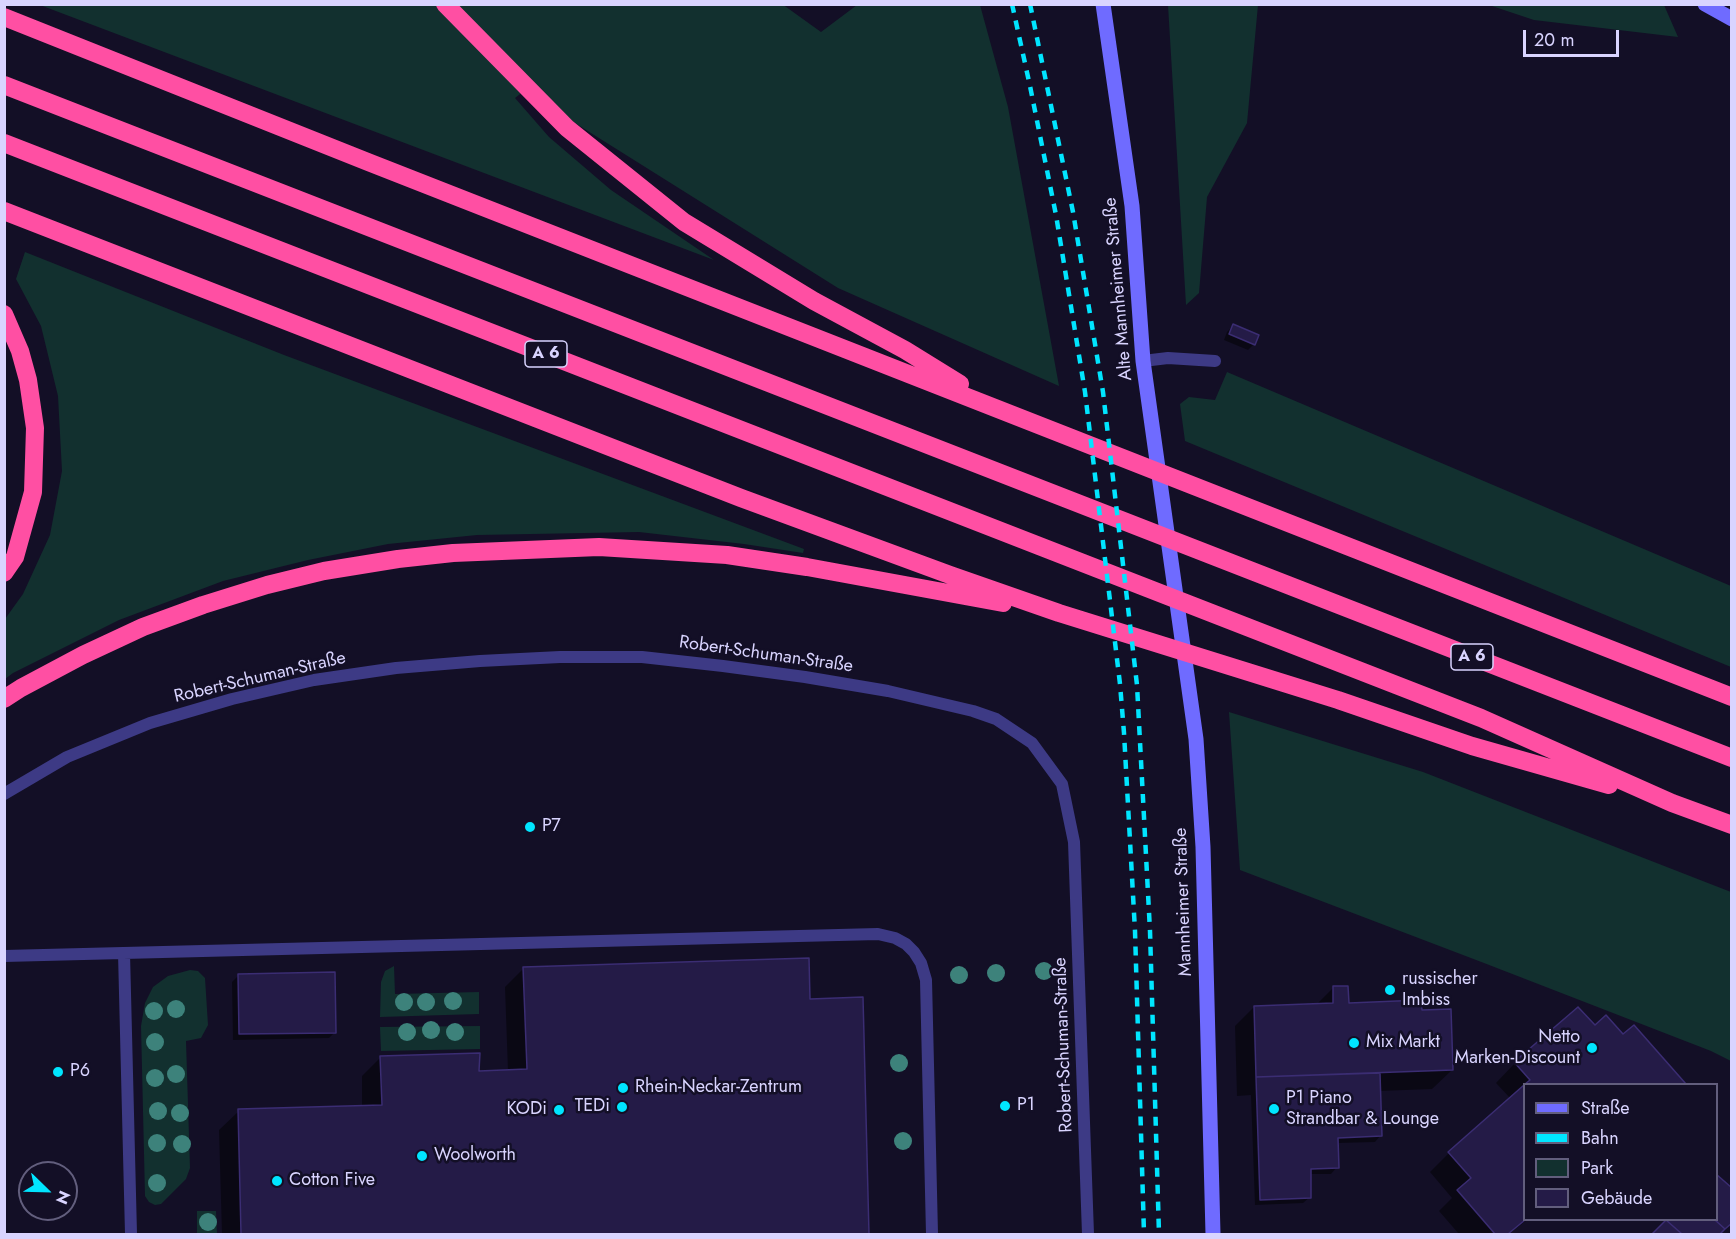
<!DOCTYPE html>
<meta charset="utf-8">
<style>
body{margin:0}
#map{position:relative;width:1736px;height:1239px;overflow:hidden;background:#130f26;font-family:Jost,sans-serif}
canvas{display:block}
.frame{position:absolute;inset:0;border:6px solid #d9d4ff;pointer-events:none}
.legend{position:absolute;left:1523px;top:1083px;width:195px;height:138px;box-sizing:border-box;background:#130f26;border:2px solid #625e7d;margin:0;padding:8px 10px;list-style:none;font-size:18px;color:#d9d4ff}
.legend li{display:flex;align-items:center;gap:12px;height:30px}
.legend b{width:30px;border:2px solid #625e7d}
.north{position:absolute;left:18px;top:1161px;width:60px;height:60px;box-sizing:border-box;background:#130f26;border:2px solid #625e7d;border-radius:50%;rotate:113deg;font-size:16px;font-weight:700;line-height:24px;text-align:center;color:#d9d4ff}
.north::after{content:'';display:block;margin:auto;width:21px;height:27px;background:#00e5ff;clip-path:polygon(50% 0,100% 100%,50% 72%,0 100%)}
.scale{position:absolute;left:1523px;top:30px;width:96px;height:27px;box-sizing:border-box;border:3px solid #d9d4ff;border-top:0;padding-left:8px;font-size:18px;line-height:21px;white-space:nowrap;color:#d9d4ff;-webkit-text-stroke:4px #130f26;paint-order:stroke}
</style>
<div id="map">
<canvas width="1736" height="1239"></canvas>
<div class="frame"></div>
<ul class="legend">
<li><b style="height:8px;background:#6f6bff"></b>Straße</li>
<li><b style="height:8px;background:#00e5ff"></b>Bahn</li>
<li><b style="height:16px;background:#12302f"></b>Park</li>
<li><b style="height:16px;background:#241b47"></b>Gebäude</li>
</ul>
<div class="north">N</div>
<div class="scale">20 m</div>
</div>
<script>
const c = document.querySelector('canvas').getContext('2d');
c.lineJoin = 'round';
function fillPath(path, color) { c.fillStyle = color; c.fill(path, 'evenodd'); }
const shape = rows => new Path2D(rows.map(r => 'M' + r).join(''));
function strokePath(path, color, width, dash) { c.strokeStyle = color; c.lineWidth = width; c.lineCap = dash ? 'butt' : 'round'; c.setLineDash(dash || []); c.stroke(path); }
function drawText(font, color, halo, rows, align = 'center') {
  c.font = font + ' Jost,sans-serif'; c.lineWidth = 5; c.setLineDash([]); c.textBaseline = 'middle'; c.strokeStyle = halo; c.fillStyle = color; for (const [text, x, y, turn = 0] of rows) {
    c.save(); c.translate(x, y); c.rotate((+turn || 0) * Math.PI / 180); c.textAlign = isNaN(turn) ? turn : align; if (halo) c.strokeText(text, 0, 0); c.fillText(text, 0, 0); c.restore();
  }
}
fillPath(shape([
 [782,4,821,32,857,5,980,5,1008,107,1059,386,838,288,524,91,515,98,549,137,611,190,714,260,40,5],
 [1168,5,1258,5,1247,123,1207,197,1199,293,1186,305],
 [1489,5,1664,5,1678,37,1534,20],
 [25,252,284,355,804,549,803,553,744,544,639,532,477,535,388,544,308,560,223,581,119,620,13,673,5,679,5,619,23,594,50,535,62,471,58,396,41,326,16,279],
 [1227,372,1731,586,1731,667,1185,441,1180,404,1189,397,1215,400],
 [1229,712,1423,772,1731,892,1731,1061,1711,1051,1484,963,1240,870],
 [394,966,395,994,479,992,479,1014,380,1017,381,982,385,971],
 [190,970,198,971,205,978,208,1025,201,1038,186,1041,190,1168,186,1179,161,1204,155,1205,149,1202,145,1196,141,1026,145,1003,153,987,168,976],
 [480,1026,480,1049,381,1051,380,1027],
 [197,1211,216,1211,217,1234,197,1234]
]), '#12302f');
fillPath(shape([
 [1233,326,1254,344,1248,350,1224,340,1227,332],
 [524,968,809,1000,861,999,867,1234,222,1234,219,1130,239,1111,362,1107,362,1076,381,1057,478,1072,508,1071,505,987],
 [238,976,335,1032,329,1038,233,1040,232,982],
 [1333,988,1347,1004,1420,1011,1452,1070,1432,1089,1379,1091,1381,1135,1375,1142,1337,1143,1337,1167,1331,1174,1309,1174,1310,1197,1303,1203,1255,1205,1251,1095,1237,1096,1235,1026,1254,1007,1316,1005],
 [1578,1009,1595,1027,1623,1037,1684,1084,1524,1084,1524,1220,1527,1220,1509,1234,1459,1234,1439,1211,1452,1198,1430,1172,1449,1153,1511,1099,1496,1083,1515,1063],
 [1668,1220,1732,1220,1718,1234,1653,1234]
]), '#0007');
const building = shape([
 [1233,324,1259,335,1255,345,1229,334,1233,324],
 [809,958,810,999,863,997,869,1234,241,1234,238,1109,382,1105,380,1056,480,1053,479,1071,527,1069,523,967,809,958],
 [335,972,336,1033,239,1034,238,974,335,972],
 [1333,986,1348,986,1349,1003,1421,1000,1422,1010,1451,1009,1453,1070,1256,1077,1254,1006,1333,1003,1333,986],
 [1578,1007,1595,1025,1606,1015,1623,1034,1634,1025,1686,1084,1525,1084,1530,1080,1514,1062,1578,1007],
 [1380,1073,1382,1136,1338,1138,1339,1168,1311,1169,1311,1198,1260,1200,1256,1077,1380,1073],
 [1524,1085,1525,1220,1508,1234,1495,1234,1457,1190,1471,1178,1448,1152,1524,1085],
 [1716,1174,1732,1188,1732,1223,1725,1229,1715,1220,1716,1220,1716,1174],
 [1666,1220,1682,1234,1652,1234,1666,1220],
 [1666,1220,1715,1220,1725,1229,1720,1234,1682,1234,1666,1220]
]);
fillPath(building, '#241b47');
strokePath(building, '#3b2d73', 1.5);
strokePath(shape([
 [1143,361,1168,358,1215,361],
 [4,794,67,757,150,723,232,699,314,680,396,668,480,661,560,657,642,657,723,666,805,677,888,691,973,711,996,719,1032,743,1062,784,1074,842,1088,1234],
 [124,953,131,1234],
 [4,956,878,934,895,938,906,944,914,952,921,963,926,980,932,1234]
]), '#3d3a85', 12);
strokePath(shape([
 [1103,4,1132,206,1143,361,1196,739,1203,847,1213,1234],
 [1705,4,1732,19]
]), '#6f6bff', 15);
strokePath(shape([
 [445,4,567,128,684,222,814,301,905,350,960,384],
 [4,17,368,162,1732,697],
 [4,85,1732,758],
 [4,143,1481,718,1672,803,1732,825],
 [4,211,741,498,950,575,1059,613,1338,700,1472,746,1609,785],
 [4,314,20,351,28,380,35,428,33,492,15,557,4,573],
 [4,699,21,688,83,655,143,627,203,605,267,585,324,571,398,559,453,553,599,547,727,555,807,567,1003,603]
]), '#ff4fa3', 18);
strokePath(shape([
 [1012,4,1030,86,1056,215,1085,392,1120,684,1124,733,1135,931,1144,1234],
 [1030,4,1073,212,1103,392,1137,685,1150,931,1159,1234]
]), '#00e5ff', 4.5, [9, 8]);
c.fillStyle = '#3d827b';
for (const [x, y] of [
 [1044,971],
 [996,973],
 [959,975],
 [453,1001],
 [404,1002],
 [426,1002],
 [176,1009],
 [154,1011],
 [431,1030],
 [407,1032],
 [455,1032],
 [155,1042],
 [899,1063],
 [176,1074],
 [155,1078],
 [158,1111],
 [180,1113],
 [903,1141],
 [157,1143],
 [182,1144],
 [157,1183],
 [208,1222]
]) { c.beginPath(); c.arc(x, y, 9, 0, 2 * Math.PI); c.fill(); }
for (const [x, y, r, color] of [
 [530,827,6,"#00e5ff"],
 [1390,990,6,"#00e5ff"],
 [1354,1043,6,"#00e5ff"],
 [1592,1048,6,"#00e5ff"],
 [58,1072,6,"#00e5ff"],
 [623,1088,6,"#00e5ff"],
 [1005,1106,6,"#00e5ff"],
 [622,1107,6,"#00e5ff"],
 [1274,1109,6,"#00e5ff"],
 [559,1110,6,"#00e5ff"],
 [422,1156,6,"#00e5ff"],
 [277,1181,6,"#00e5ff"]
]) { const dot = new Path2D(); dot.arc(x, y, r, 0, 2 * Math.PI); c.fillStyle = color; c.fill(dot); strokePath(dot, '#130f26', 2); }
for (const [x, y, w] of [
 [546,354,42],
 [1472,657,42]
]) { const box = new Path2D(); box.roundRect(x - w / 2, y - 13, w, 26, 4.5); c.fillStyle = '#130f26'; c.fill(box); strokePath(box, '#d9d4ff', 1.5); }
drawText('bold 16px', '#d9d4ff', null, [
 ["A 6",546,354],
 ["A 6",1472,657]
]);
drawText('18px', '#d9d4ff', '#130f26', [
 ["Alte Mannheimer Straße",1119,289,-95],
 ["Robert-Schuman-Straße",766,655,8],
 ["Robert-Schuman-Straße",260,678,-13],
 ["Mannheimer Straße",1184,902,-92],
 ["Robert-Schuman-Straße",1064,1045,-92]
]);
drawText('18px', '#d9d4ff', '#130f26', [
 ["P7",542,827],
 ["russischer",1402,980],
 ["Imbiss",1402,1001],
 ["Netto",1580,1038,"right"],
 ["Marken-Discount",1580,1059,"right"],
 ["Mix Markt",1366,1043],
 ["P6",70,1072],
 ["Rhein-Neckar-Zentrum",635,1088],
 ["P1 Piano",1286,1099],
 ["Strandbar & Lounge",1286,1120],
 ["P1",1017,1106],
 ["TEDi",610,1107,"right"],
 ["KODi",547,1110,"right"],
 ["Woolworth",434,1156],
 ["Cotton Five",289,1181]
], 'left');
</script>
